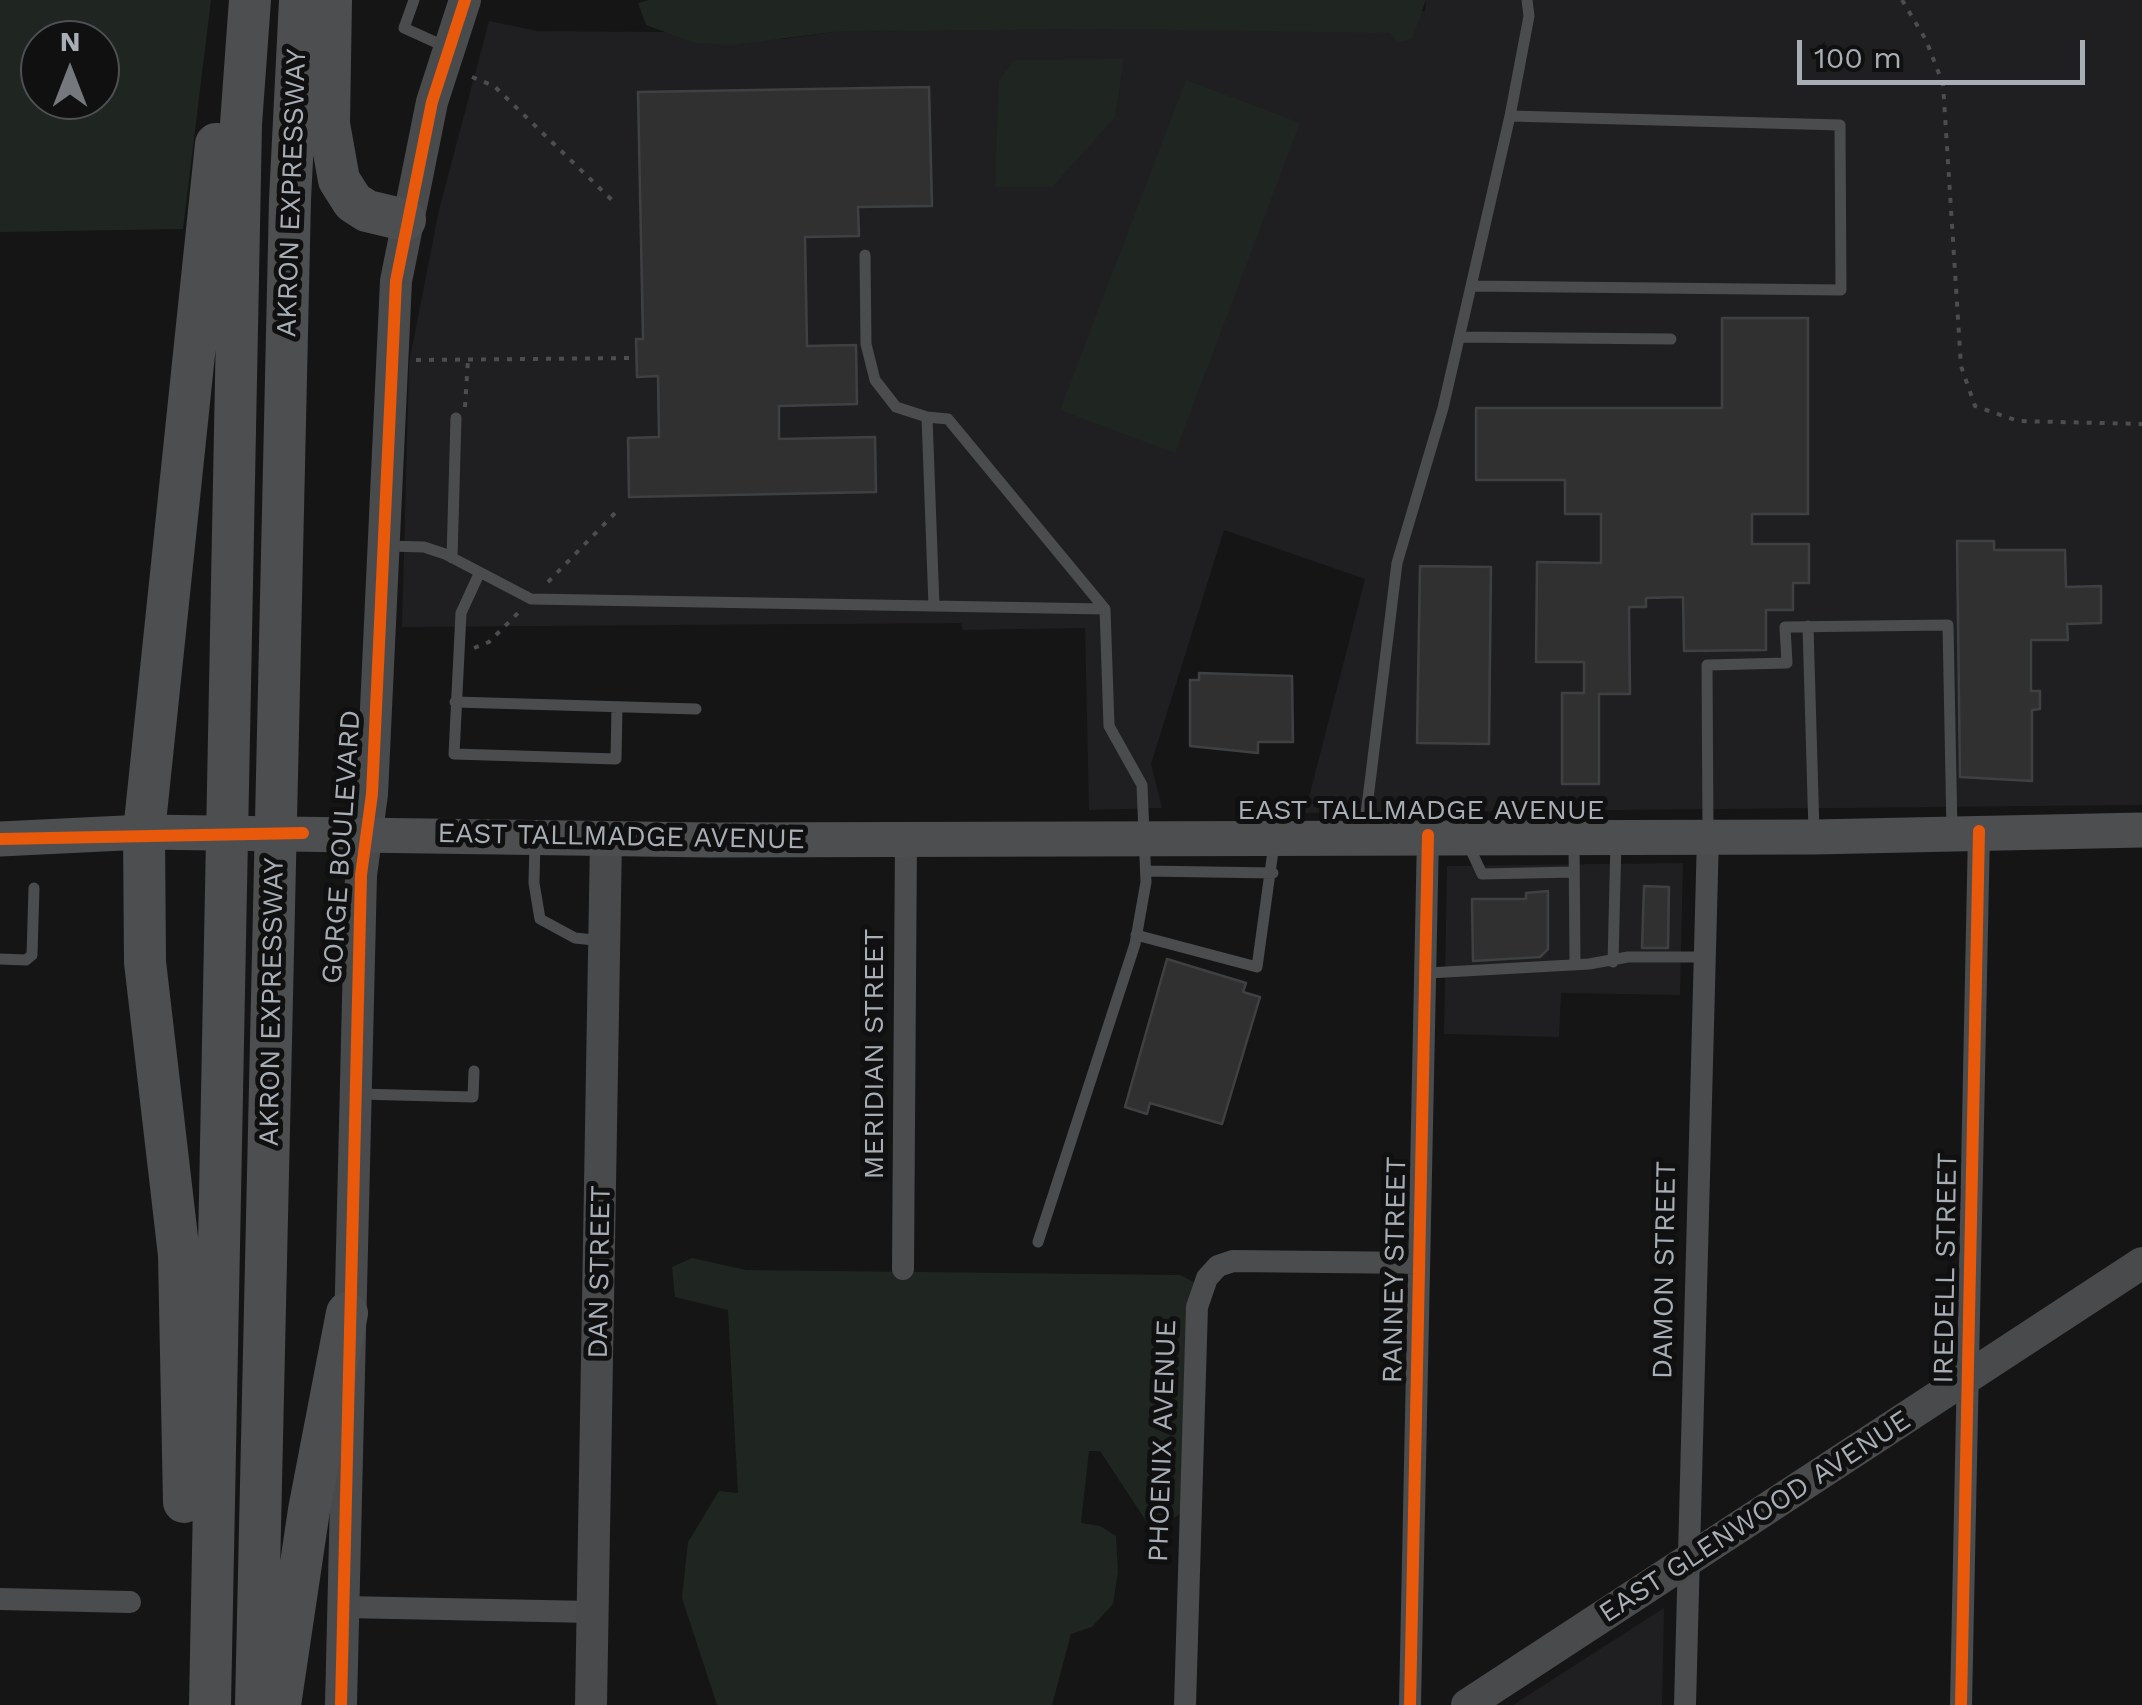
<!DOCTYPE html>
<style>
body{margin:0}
#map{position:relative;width:2142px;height:1705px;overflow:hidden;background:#151516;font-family:"Work Sans",sans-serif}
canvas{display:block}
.north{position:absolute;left:20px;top:20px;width:100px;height:100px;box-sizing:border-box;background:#101011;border:2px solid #4d4f53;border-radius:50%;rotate:0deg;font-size:28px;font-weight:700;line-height:40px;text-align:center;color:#a8aeb5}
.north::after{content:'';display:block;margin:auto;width:35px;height:45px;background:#75787d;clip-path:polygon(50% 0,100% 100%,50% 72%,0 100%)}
.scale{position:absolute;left:1797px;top:40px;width:288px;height:45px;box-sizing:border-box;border:5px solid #a8aeb5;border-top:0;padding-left:12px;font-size:30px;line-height:35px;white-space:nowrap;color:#a8aeb5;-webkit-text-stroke:8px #101011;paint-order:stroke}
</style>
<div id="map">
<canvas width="2142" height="1705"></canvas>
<div class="north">N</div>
<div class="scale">100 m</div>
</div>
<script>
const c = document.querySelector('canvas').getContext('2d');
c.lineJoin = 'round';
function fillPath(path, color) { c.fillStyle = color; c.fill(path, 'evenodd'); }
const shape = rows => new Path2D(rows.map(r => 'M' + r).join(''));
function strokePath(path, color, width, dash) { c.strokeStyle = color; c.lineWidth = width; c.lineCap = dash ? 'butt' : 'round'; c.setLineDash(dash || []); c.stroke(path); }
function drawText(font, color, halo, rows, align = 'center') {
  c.font = font + ' "Work Sans",sans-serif'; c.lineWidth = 10; c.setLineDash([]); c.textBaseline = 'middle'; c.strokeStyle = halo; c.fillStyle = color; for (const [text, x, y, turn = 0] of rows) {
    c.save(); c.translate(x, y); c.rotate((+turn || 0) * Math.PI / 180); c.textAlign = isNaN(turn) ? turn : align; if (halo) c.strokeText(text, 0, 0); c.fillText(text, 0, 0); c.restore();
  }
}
fillPath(shape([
 [1426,0,2142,0,2142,805,1305,813,1365,579,1224,530,1151,764,1162,808,1089,810,1085,628,963,630,961,623,402,627,409,363,439,210,489,21,537,31,665,32,784,39,834,32,1149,28,1425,11],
 [1683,863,1680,995,1561,993,1559,1037,1444,1034,1447,866],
 [1664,1608,1662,1705,1513,1705]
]), '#1f1f21');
fillPath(shape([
 [0,0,211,0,183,229,0,232],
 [40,40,100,40,100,100,40,100],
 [649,0,1426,0,1412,39,1398,43,1390,33,1107,29,834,32,731,45,695,43,646,25,638,3],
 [1124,59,1115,117,1052,187,995,187,999,81,1014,60],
 [1186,80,1300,123,1175,453,1060,410],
 [692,1258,746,1270,1180,1275,1198,1284,1182,1512,1154,1533,1100,1451,1089,1451,1081,1523,1100,1526,1116,1536,1118,1572,1113,1604,1092,1627,1071,1634,1052,1705,717,1705,682,1598,688,1542,719,1491,738,1493,728,1310,675,1297,672,1267]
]), '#1f2520');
const building = shape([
 [929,87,932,206,858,207,859,236,805,237,807,346,856,345,857,404,779,406,779,439,875,437,876,492,629,497,628,438,659,437,658,376,637,377,636,339,643,339,638,92,929,87],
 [1722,318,1808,318,1808,514,1752,514,1752,544,1809,544,1809,583,1793,583,1793,610,1766,610,1766,650,1684,651,1683,597,1646,598,1646,607,1629,607,1630,694,1599,694,1599,784,1562,784,1562,693,1584,693,1584,662,1536,662,1537,562,1601,563,1601,514,1565,514,1565,480,1476,480,1476,408,1722,408,1722,318],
 [1957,541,1994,541,1994,550,2065,550,2066,587,2101,586,2101,623,2067,624,2068,640,2031,640,2031,691,2040,691,2040,709,2032,710,2032,781,1960,777,1957,541],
 [1420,566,1491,567,1489,744,1417,743,1420,566],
 [1199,673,1292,676,1293,742,1258,742,1258,753,1190,746,1190,680,1199,680,1199,673],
 [1644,886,1669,887,1668,948,1642,948,1644,886],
 [1548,891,1548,949,1540,957,1473,961,1472,899,1526,899,1526,893,1548,891],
 [1167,959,1246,983,1243,992,1260,997,1222,1124,1150,1103,1147,1114,1125,1107,1167,959]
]);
fillPath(building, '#303031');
strokePath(building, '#3e4042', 2.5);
strokePath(shape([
 [1902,0,1926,40,1943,84,1961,366,1975,406,2018,421,2142,424],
 [472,77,494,86,614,202],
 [416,360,637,358],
 [465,407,468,359],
 [548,582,618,510],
 [474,648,489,642,520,611]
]), '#4b4d4f', 4, [5, 8]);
strokePath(shape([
 [414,0,404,28,446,47],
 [1510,116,1529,16,1527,0],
 [865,255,866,344,875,380,896,407,927,417],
 [1460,337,1671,339],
 [388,546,424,547,445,554,531,599,1105,609,1109,726,1142,785,1146,882,1135,944,1038,1242],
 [452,558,456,418],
 [479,574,461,613,454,754,616,759,617,707],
 [934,606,927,417,948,419,1105,609],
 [1808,626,1814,832],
 [455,702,696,709],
 [1364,831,1397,563,1443,408,1471,286,1510,116,1840,125,1841,290,1471,286],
 [1708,831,1707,665,1787,663,1785,627,1948,625,1952,832],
 [1574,840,1575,965],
 [535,841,534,883,540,919,575,938,603,941],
 [1468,844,1482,874,1574,872],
 [1146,871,1273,873],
 [1136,935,1257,967,1274,844],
 [0,959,26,960,32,955,34,888],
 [1613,962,1616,841],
 [1428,973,1589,964,1628,957,1703,957],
 [359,1094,473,1097,474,1071]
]), '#4a4c4e', 11);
strokePath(shape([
 [903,1269,906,839],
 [0,1599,130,1602],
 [344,1607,592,1612],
 [1185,1705,1197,1307,1207,1278,1218,1266,1233,1261,1418,1263],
 [1410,1705,1428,835],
 [1685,1705,1708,836],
 [1961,1705,1979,831]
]), '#4a4c4e', 22);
strokePath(shape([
 [341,1705,361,875,372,794,396,281,432,102,465,0],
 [591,1705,606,839],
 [1467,1705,2142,1263]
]), '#494a4c', 32);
strokePath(shape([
 [0,839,144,832,710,840,1814,837,2142,830]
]), '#4c4e50', 35);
strokePath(shape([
 [331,0,329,124,339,180,353,202,367,211,405,220],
 [184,1502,179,1255,145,962,144,832,216,144],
 [210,1705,241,124,250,0],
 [256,1705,290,200,300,0],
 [280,1705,309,1510,347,1313]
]), '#4c4e4f', 42);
strokePath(shape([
 [0,839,303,833],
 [341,1705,361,875,372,794,396,281,432,102,465,0],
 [1410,1705,1428,835],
 [1961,1705,1979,831]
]), '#e8590c', 12);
drawText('28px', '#a8aeb5', '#101011', [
 ["AKRON EXPRESSWAY",292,193,-88],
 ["EAST TALLMADGE AVENUE",1421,811],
 ["EAST TALLMADGE AVENUE",621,837,1],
 ["GORGE BOULEVARD",342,847,-86],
 ["AKRON EXPRESSWAY",272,1002,-89],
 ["MERIDIAN STREET",875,1054,-90],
 ["IREDELL STREET",1946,1268,-89],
 ["RANNEY STREET",1395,1270,-89],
 ["DAMON STREET",1665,1270,-89],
 ["DAN STREET",600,1272,-89],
 ["PHOENIX AVENUE",1163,1441,-88],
 ["EAST GLENWOOD AVENUE",1755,1517,-33]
]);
</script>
